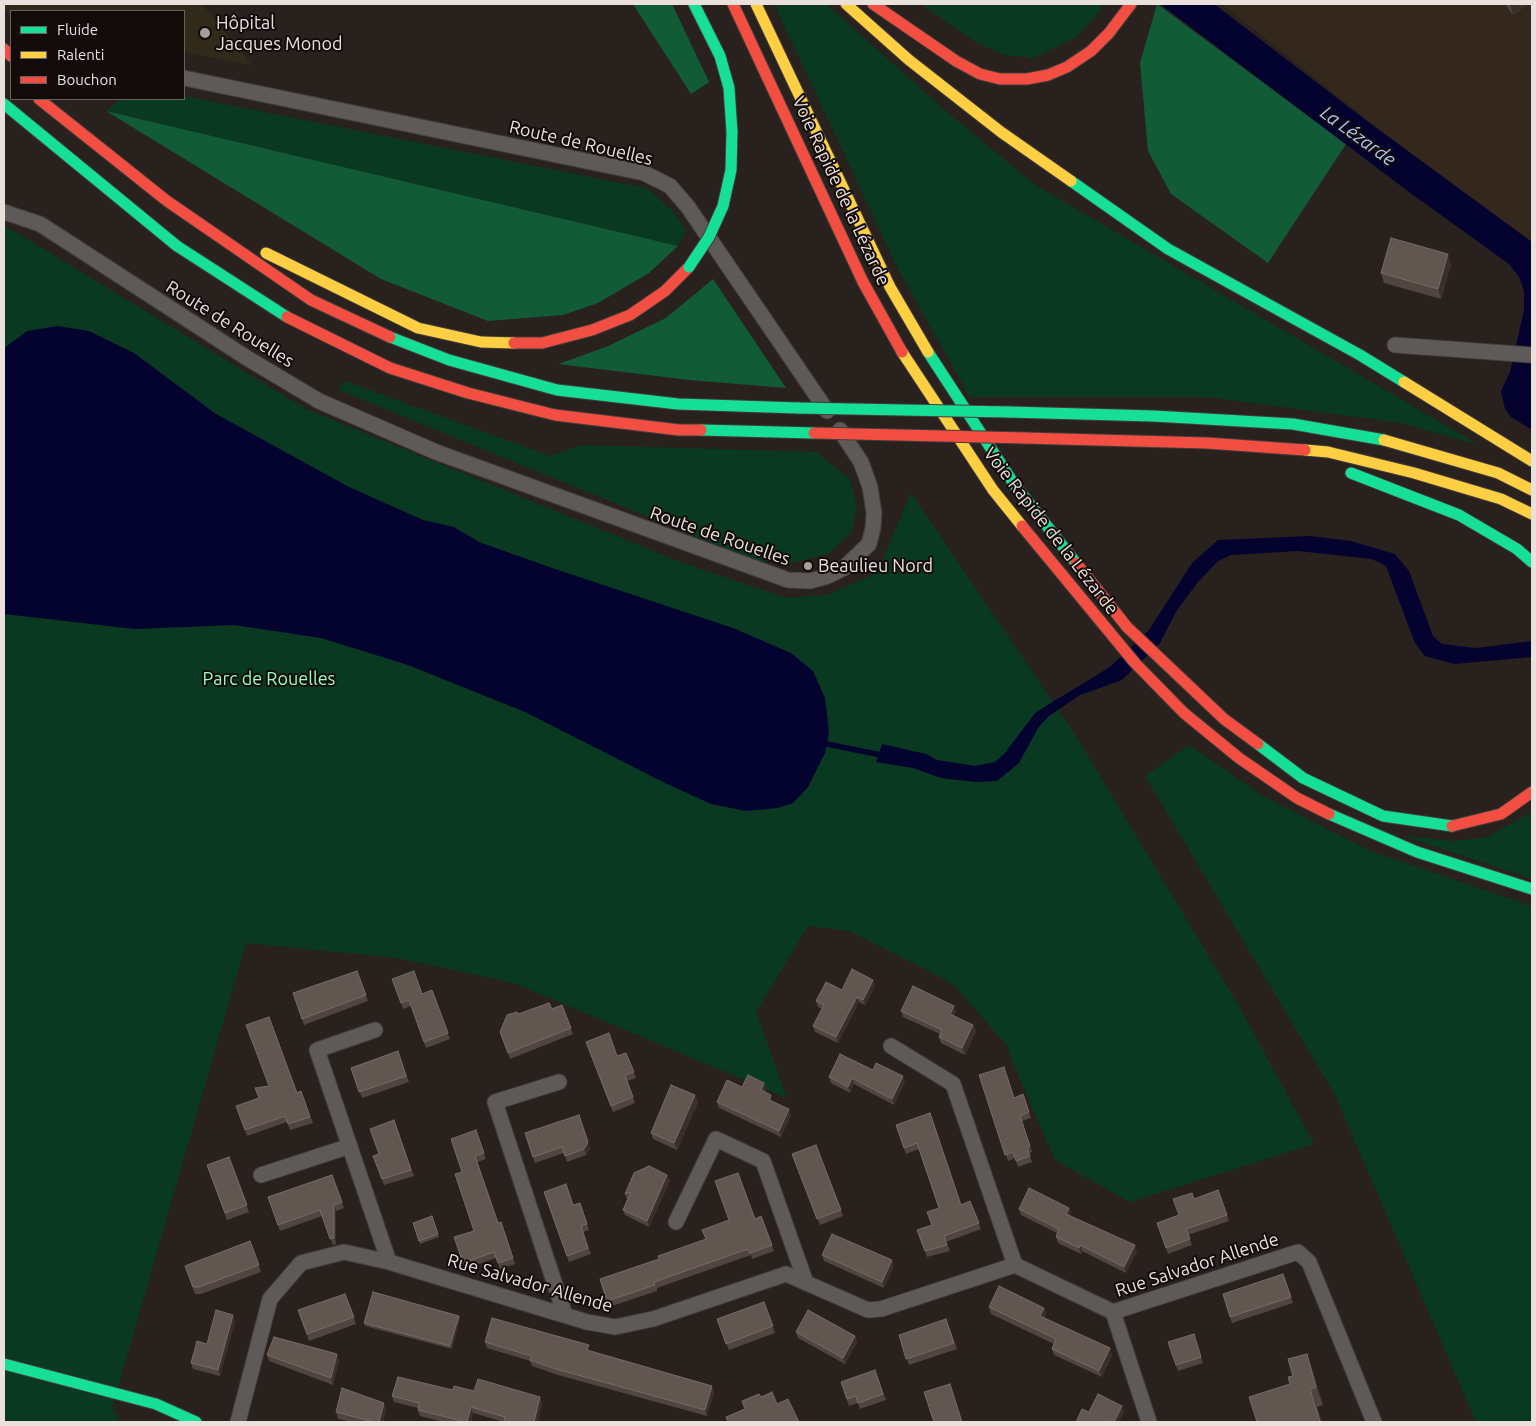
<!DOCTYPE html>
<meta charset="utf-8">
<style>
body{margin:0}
#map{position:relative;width:1536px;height:1426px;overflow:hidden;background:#29211e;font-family:Ubuntu,sans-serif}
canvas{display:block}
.frame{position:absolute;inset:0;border:5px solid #ebe1dc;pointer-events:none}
.legend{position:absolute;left:10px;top:10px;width:175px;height:90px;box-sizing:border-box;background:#120b09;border:1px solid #69615d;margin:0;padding:6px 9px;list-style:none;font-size:15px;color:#ebe1dc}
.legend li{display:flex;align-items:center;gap:10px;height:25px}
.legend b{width:25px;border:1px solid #69615d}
</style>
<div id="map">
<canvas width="1536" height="1426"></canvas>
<div class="frame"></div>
<ul class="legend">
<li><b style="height:6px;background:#16e098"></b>Fluide</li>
<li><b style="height:6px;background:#ffcf43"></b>Ralenti</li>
<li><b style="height:6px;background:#f24e42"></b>Bouchon</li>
</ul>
</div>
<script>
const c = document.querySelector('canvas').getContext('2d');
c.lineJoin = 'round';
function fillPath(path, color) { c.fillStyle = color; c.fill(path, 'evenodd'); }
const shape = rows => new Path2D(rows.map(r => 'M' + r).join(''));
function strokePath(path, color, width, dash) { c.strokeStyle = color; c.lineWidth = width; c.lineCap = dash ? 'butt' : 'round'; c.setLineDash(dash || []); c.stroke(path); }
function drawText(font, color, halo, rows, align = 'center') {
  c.font = font + ' Ubuntu,sans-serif'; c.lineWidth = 4; c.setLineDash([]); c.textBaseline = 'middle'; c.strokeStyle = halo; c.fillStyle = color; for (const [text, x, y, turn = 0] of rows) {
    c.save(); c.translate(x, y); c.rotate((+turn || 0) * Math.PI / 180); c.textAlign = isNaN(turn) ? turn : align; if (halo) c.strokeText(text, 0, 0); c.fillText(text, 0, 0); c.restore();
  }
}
fillPath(shape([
 [1222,4,1532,4,1532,251]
]), '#33281b');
fillPath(shape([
 [4,4,202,4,253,66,184,52,184,11,11,11,11,15,4,8]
]), '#31291a');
fillPath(shape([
 [774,4,826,4,946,111,1035,185,1479,445,1401,423,1208,397,970,397,898,269],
 [921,4,1103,4,1099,12,1076,37,1034,58,1005,55,977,43],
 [184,96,646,188,672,210,686,230,678,246,106,111,121,99,184,99],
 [4,225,306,409,680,562,787,598,827,595,877,573,911,493,1076,736,1240,1008,1314,1144,1130,1202,1055,1160,1012,1061,1008,1047,952,983,849,931,808,926,756,1012,787,1098,514,983,397,958,246,943,112,1408,121,1422,4,1422],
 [345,381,550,456,580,445,816,452,850,479,857,507,851,533,828,554,795,562,756,561,339,390],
 [1189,745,1261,795,1370,851,1532,906,1532,1422,1476,1422,1335,1095,1145,776],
 [1532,812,1532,879,1404,836,1455,841,1487,837]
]), '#093921');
fillPath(shape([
 [633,4,672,4,709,82,691,94],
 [1157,4,1346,144,1268,263,1171,194,1148,151,1140,63],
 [106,111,678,246,649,273,598,303,563,315,488,321,381,279],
 [713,279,786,388,689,380,558,364,606,347,666,318]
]), '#125b37');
fillPath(shape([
 [1160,4,1214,4,1367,121,1532,242,1532,430,1511,417,1505,409,1501,391,1510,372,1524,310,1524,291,1519,277,1509,264,1409,192],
 [58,326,89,331,134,353,216,414,349,487,423,520,454,527,479,542,555,569,733,628,791,653,813,671,825,698,829,732,825,753,808,787,793,803,778,808,746,811,711,804,665,783,525,712,408,665,321,638,234,625,135,629,4,614,4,348,27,331],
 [1310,536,1351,541,1395,554,1409,571,1433,636,1442,644,1476,648,1532,641,1532,657,1454,664,1425,656,1415,643,1386,566,1372,559,1298,551,1231,555,1218,561,1198,582,1177,610,1160,643,1122,680,1080,695,1049,716,1038,728,1019,763,997,781,976,782,941,778,913,768,876,762,882,744,926,754,937,760,975,766,995,762,1004,754,1036,712,1110,667,1149,630,1192,563,1218,540]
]), '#040330');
strokePath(shape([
 [827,744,886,756]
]), '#040330', 5.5);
const street = shape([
 [184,78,644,173,670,186,688,207,827,411],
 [4,212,40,224,247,358,319,401,436,452,788,580,810,581,828,576,844,568,869,544,873,528,874,513,870,487,861,462,840,430],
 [1395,345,1532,355],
 [375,1030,317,1050,389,1262],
 [891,1046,953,1084,1015,1265],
 [559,1082,495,1102,565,1315],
 [261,1175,350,1146],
 [676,1222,716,1139,763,1161,806,1283],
 [1113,1312,1149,1422],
 [238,1422,270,1299,301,1263,344,1252,389,1262,587,1322,615,1327,653,1319,786,1274,868,1310,881,1309,1015,1265,1113,1312,1298,1252,1309,1262,1374,1422]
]);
const fast = shape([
 [694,4,720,56,729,88,732,132],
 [4,104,177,246,287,317],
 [1071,181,1168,249,1360,355,1404,382],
 [390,337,449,360,557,390,678,404,798,408],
 [928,352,1014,484,1076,563],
 [1009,412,1153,416,1293,424,1384,440],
 [701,430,814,433],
 [1351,473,1459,515,1517,549,1532,562],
 [1258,744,1303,778,1383,816,1452,826],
 [1329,814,1417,852,1532,889],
 [4,1364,156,1404,196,1422]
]);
const slow = shape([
 [756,4,890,287,928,352],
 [846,4,909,60,1001,132,1071,181],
 [266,253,418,328,481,342,514,343],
 [902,352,993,490,1022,526],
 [1404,382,1532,461],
 [1384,440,1498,473,1532,490],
 [1305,450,1328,452,1414,473,1501,499,1532,514]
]);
const jam = shape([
 [733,4,863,282,902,352],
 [873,4,956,61,980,74,1000,79,1027,79,1048,75,1067,67,1091,51,1109,33,1131,4],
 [4,49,11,56],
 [39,99,167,201,311,300,390,337],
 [287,317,390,368,468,393,555,415,679,430,701,430],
 [514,343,542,343,592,330,630,315,665,291,689,267],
 [1025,438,1207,443,1305,450],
 [1022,526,1135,663,1184,713,1239,758,1297,798,1329,814],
 [1076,563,1127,627,1224,719,1258,744],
 [1452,826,1501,814,1532,792]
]);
strokePath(street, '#433d39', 17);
strokePath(fast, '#433d39', 13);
strokePath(slow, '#433d39', 13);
strokePath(jam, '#433d39', 13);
strokePath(street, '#5e5a59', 15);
strokePath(fast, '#16e098', 11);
strokePath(slow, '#ffcf43', 11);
strokePath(jam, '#f24e42', 11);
const fastBridge = shape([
 [689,267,709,237,723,206,731,170,732,132],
 [798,408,1009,412]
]);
const jamBridge = shape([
 [814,433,1025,438]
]);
strokePath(fastBridge, '#433d39', 13, []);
strokePath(jamBridge, '#433d39', 13, []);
strokePath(fastBridge, '#16e098', 11);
strokePath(jamBridge, '#f24e42', 11);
fillPath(shape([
 [1505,4,1528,4,1513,15],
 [1451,264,1441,299,1384,283,1381,273],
 [357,971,368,1001,304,1025,293,993],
 [392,979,422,994,432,990,450,1039,426,1048,411,1006,403,1009],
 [873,980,875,985,865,1005,859,1002,838,1043,815,1032,813,1026,822,1009,818,1007,816,1001,842,990],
 [562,1005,573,1034,510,1059,500,1032,518,1014,552,1009],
 [901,1011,956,1012,954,1016,973,1025,976,1031,965,1055,941,1043,939,1037,940,1034,903,1017],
 [586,1042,617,1056,626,1053,636,1078,627,1081,635,1103,613,1112],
 [398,1051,409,1082,362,1098,351,1068],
 [979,1075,1014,1098,1023,1094,1031,1118,1022,1121,1032,1152,1029,1153,1032,1162,1018,1167,1015,1158,1008,1161],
 [829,1077,905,1082,894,1105,854,1084,850,1093,831,1083],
 [742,1087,766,1089,765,1092,773,1102,791,1115,781,1137,719,1108,717,1102],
 [301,1091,313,1123,290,1130,287,1122,247,1136,236,1106],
 [695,1095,698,1102,677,1150,653,1139,651,1133],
 [930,1113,961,1205,970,1201,981,1229,946,1242,950,1251,927,1257,917,1230,932,1225,939,1208,919,1149,906,1154,896,1125],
 [394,1120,414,1176,384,1185,373,1156,379,1154],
 [476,1130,486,1159,477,1162,498,1223,501,1222,515,1264,500,1269,496,1258,465,1269,454,1237,474,1231,462,1172],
 [525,1133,590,1148,586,1155,567,1162,564,1153,535,1163],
 [816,1145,843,1216,820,1225,792,1154],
 [229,1157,249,1212,227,1220,207,1165],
 [332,1175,344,1208,336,1211,336,1244,333,1245,322,1216,280,1231,268,1197],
 [667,1175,670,1181,649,1227,625,1215,623,1210,627,1199,625,1194],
 [1218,1190,1229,1221,1188,1235,1192,1245,1168,1254,1157,1223,1179,1215,1194,1199],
 [544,1192,573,1205,580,1203,589,1230,583,1232,591,1254,569,1262],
 [1069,1208,1071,1213,1070,1216,1137,1251,1126,1273,1082,1251,1081,1254,1058,1243,1056,1237,1057,1233,1021,1215,1019,1209],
 [432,1216,439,1237,420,1244,413,1223],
 [761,1216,774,1251,752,1259,751,1255,657,1288,657,1291,609,1307,600,1279,659,1259],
 [250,1241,261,1272,201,1294,195,1294,185,1266],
 [822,1255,894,1266,884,1288,824,1261],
 [1283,1274,1293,1303,1232,1323,1223,1294],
 [345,1294,356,1324,309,1341,298,1310],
 [764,1302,775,1333,729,1350,717,1319],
 [989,1307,1044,1308,1046,1314,1044,1318,1112,1355,1102,1377,1054,1355,1052,1349,1054,1344,991,1314],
 [459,1316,460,1319,452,1349,365,1326,364,1323],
 [946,1319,957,1349,909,1365,899,1335],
 [235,1321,220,1376,193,1369,191,1363,207,1344],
 [796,1332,855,1336,857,1342,845,1364,798,1338],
 [1194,1334,1203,1363,1178,1371,1168,1342],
 [485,1342,591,1351,714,1392,707,1416,558,1375,532,1366,530,1361,487,1348],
 [267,1355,339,1360,333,1385,269,1361],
 [875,1370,886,1400,860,1409,858,1403,849,1406,841,1382],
 [1313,1372,1323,1405,1317,1407,1322,1422,1257,1422,1290,1384,1293,1376],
 [453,1390,540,1397,542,1403,538,1422,504,1422,473,1413,471,1422,443,1422,420,1416,418,1410,418,1408,394,1402,392,1396],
 [386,1409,383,1422,353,1422,338,1419,336,1412]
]), '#51453f');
fillPath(shape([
 [1512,4,1528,4,1513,15,1510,5],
 [1448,254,1451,264,1441,299,1438,289],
 [873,980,875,985,865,1005,863,1000],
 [857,997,859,1002,838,1043,836,1037],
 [954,1006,956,1012,952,1020,950,1014],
 [973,1025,976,1031,965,1055,962,1048],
 [903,1076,905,1082,894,1105,892,1099],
 [852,1078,854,1084,850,1093,848,1087],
 [764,1083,766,1089,763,1096,761,1090],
 [695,1095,698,1102,677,1150,674,1143],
 [771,1095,773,1101,771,1106,769,1100],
 [789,1109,791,1115,781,1137,779,1131],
 [579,1115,590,1148,586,1155,584,1149],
 [667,1175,670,1181,649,1227,647,1221],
 [334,1205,336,1211,336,1244,334,1238],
 [1069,1208,1071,1213,1068,1220,1066,1214],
 [1080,1245,1082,1251,1081,1254,1079,1248],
 [1135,1245,1137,1251,1126,1273,1124,1267],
 [892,1260,894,1266,884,1288,882,1282],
 [1044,1308,1046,1314,1042,1322,1040,1316],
 [233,1315,235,1321,220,1376,218,1370],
 [459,1316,460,1319,452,1349,450,1346],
 [855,1336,857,1342,845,1364,843,1358],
 [1110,1348,1112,1355,1102,1377,1099,1371],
 [337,1354,339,1360,333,1385,331,1378],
 [1307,1354,1313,1372,1323,1405,1316,1387],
 [712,1386,714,1392,707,1416,705,1410],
 [1310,1389,1317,1407,1322,1422,1320,1422,1320,1421],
 [540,1397,542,1403,538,1422,534,1422],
 [384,1403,386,1409,383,1422,379,1422],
 [1122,1406,1124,1412,1119,1422,1114,1422],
 [471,1407,473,1413,471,1422,467,1422]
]), '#3a2f2b');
const building = shape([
 [1391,238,1448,254,1438,289,1381,273,1391,238],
 [852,969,873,980,863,1000,857,997,836,1037,813,1026,824,1005,816,1001,826,982,842,990,852,969],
 [357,971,366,995,302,1019,293,993,357,971],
 [414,971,422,994,432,990,448,1033,424,1042,409,1000,401,1003,392,979,414,971],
 [913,986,954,1006,950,1014,973,1025,962,1048,939,1037,942,1030,901,1011,913,986],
 [549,1003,552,1009,562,1005,571,1028,508,1053,500,1032,507,1015,517,1012,518,1014,549,1003],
 [269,1017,297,1093,301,1091,310,1117,288,1124,285,1116,245,1130,236,1106,259,1098,255,1088,269,1086,246,1025,269,1017],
 [609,1033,617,1056,626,1053,634,1072,625,1075,633,1097,611,1106,586,1042,609,1033],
 [398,1051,406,1076,359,1092,351,1068,398,1051],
 [840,1054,873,1070,876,1063,903,1076,892,1099,852,1078,848,1087,829,1077,840,1054],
 [1004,1067,1014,1098,1023,1094,1029,1112,1020,1116,1030,1146,1027,1148,1030,1156,1016,1161,1013,1152,1005,1155,979,1075,1004,1067],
 [748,1075,764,1083,761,1090,771,1095,769,1100,789,1109,779,1131,717,1102,727,1080,742,1087,748,1075],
 [671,1085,695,1095,674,1143,651,1133,671,1085],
 [930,1113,961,1205,970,1201,979,1223,944,1236,947,1245,925,1251,917,1230,932,1225,927,1212,939,1208,917,1143,904,1148,896,1125,930,1113],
 [579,1115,588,1142,584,1149,565,1156,562,1147,533,1157,525,1133,579,1115],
 [394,1120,411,1170,382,1179,373,1156,379,1154,370,1129,394,1120],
 [476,1130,484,1153,475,1156,498,1223,501,1222,513,1258,498,1263,494,1252,463,1263,454,1237,474,1231,455,1174,462,1172,451,1139,476,1130],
 [816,1145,841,1210,817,1219,792,1154,816,1145],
 [229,1157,247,1205,225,1213,207,1165,229,1157],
 [649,1166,667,1175,647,1221,623,1210,631,1192,625,1194,634,1173,649,1166],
 [738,1173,755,1219,761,1216,772,1245,750,1253,748,1249,654,1282,655,1285,607,1301,600,1279,659,1259,658,1256,706,1239,702,1230,729,1220,715,1181,738,1173],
 [332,1175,342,1202,334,1205,334,1238,330,1239,320,1210,278,1225,268,1197,332,1175],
 [566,1184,573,1205,580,1203,587,1224,581,1226,588,1248,567,1256,544,1192,566,1184],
 [1029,1188,1069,1208,1066,1214,1135,1245,1124,1267,1080,1245,1079,1248,1056,1237,1059,1229,1019,1209,1029,1188],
 [1218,1190,1227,1215,1186,1229,1190,1239,1166,1248,1157,1223,1179,1215,1173,1199,1192,1193,1194,1199,1218,1190],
 [432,1216,438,1234,419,1241,413,1223,432,1216],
 [832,1234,892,1260,882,1282,822,1255,832,1234],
 [250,1241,259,1265,199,1287,193,1287,185,1266,250,1241],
 [1283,1274,1291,1297,1230,1317,1223,1294,1283,1274],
 [999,1286,1044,1308,1040,1316,1110,1348,1099,1371,1052,1349,1056,1339,989,1307,999,1286],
 [373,1292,459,1316,450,1346,364,1323,373,1292],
 [345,1294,354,1317,307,1334,298,1310,345,1294],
 [764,1302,773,1326,726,1344,717,1319,764,1302],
 [216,1310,233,1315,218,1370,191,1363,197,1341,207,1344,216,1310],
 [808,1310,855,1336,843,1358,796,1332,808,1310],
 [492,1318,589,1345,587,1350,712,1386,705,1410,556,1369,530,1360,531,1356,485,1342,492,1318],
 [946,1319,954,1343,906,1359,899,1335,946,1319],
 [1194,1334,1201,1357,1176,1365,1168,1342,1194,1334],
 [274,1337,337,1354,331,1378,267,1355,274,1337],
 [1307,1354,1316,1387,1310,1389,1320,1421,1318,1422,1257,1422,1249,1397,1290,1384,1288,1377,1293,1376,1288,1359,1307,1354],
 [875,1370,883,1394,858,1403,856,1396,847,1399,841,1382,875,1370],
 [398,1377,453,1390,454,1386,474,1391,478,1379,540,1397,534,1422,504,1422,505,1417,471,1407,467,1422,466,1422,418,1410,419,1403,392,1396,398,1377],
 [950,1384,962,1422,934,1422,924,1392,950,1384],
 [342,1388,384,1403,379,1422,374,1422,336,1412,342,1388],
 [772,1392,777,1404,788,1399,799,1422,728,1422,726,1417,745,1409,742,1401,759,1394,761,1397,772,1392],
 [1098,1394,1122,1406,1114,1422,1110,1422,1106,1420,1104,1422,1076,1422,1082,1409,1089,1412,1098,1394]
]);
fillPath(building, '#615650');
strokePath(building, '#776b66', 1);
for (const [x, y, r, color] of [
 [205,33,6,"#a79e9a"],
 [808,566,5,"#a79e9a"]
]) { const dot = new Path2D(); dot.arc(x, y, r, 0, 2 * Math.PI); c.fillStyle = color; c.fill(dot); strokePath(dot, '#120b09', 2); }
drawText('18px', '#ebe1dc', '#120b09', [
 ["Hôpital",216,23],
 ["Jacques Monod",216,44],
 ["Beaulieu Nord",818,566]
], 'left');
drawText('18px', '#ebe1dc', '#120b09', [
 ["Route de Rouelles",581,143,13],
 ["Voie Rapide de la Lézarde",841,191,65],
 ["Route de Rouelles",230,324,32],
 ["Voie Rapide de la Lézarde",1051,531,52],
 ["Route de Rouelles",720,536,19],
 ["Rue Salvador Allende",1197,1265,-18],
 ["Rue Salvador Allende",530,1283,16]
]);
drawText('18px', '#95febf', '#120b09', [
 ["Parc de Rouelles",269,679]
]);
drawText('italic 19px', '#a9c6f9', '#120b09', [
 ["La Lézarde",1358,136,36]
]);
</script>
